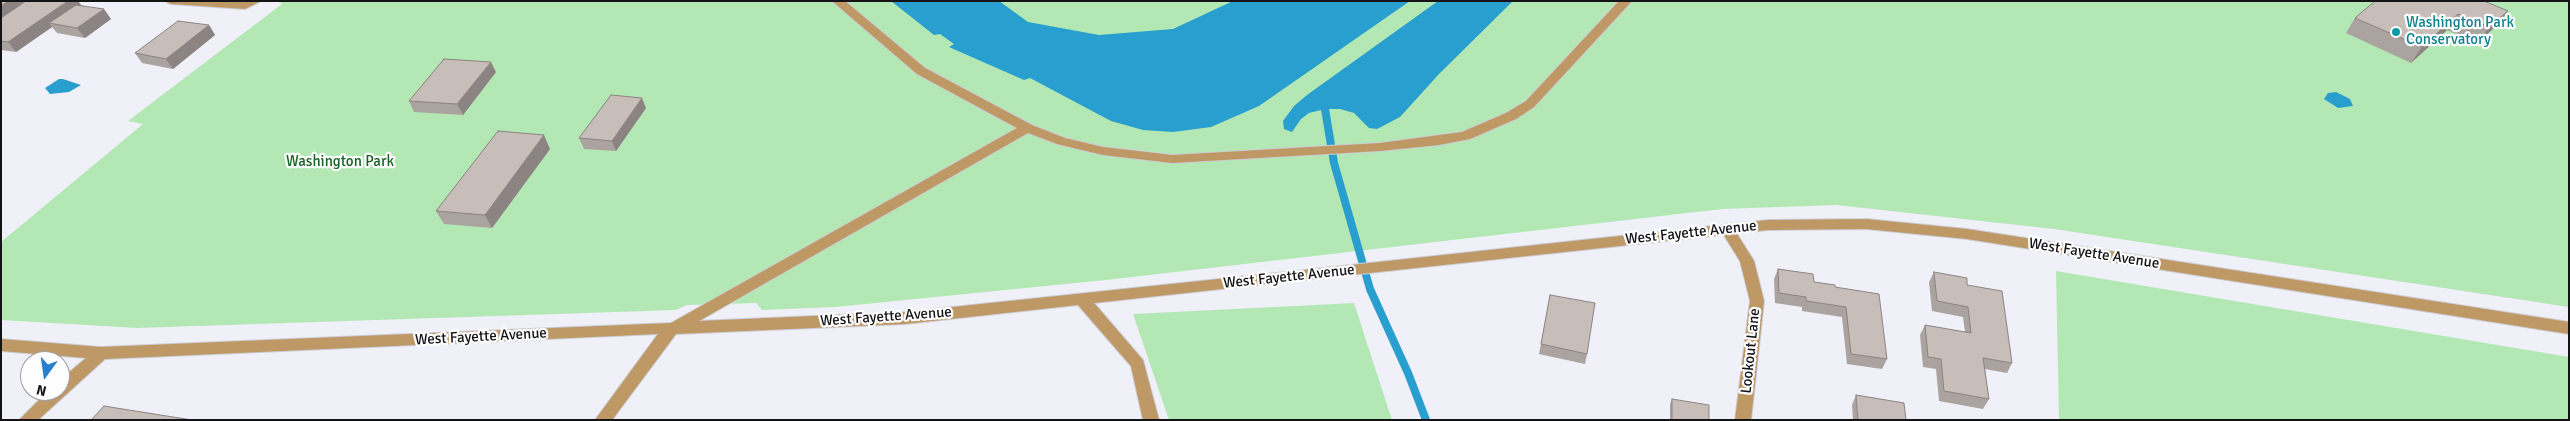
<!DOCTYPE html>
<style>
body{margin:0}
#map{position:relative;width:2570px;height:421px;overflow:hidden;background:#f0f0f9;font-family:Signika,sans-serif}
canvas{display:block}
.frame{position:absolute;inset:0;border:2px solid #141417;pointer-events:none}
.north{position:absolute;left:20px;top:351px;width:50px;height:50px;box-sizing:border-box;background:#fefefe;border:1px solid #a0a0a2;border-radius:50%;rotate:194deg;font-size:14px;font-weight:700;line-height:20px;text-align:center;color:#141417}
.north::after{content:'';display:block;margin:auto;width:18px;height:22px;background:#297fcd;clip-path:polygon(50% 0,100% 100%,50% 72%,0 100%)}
</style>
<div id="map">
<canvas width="2570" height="421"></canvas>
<div class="frame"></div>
<div class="north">N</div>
</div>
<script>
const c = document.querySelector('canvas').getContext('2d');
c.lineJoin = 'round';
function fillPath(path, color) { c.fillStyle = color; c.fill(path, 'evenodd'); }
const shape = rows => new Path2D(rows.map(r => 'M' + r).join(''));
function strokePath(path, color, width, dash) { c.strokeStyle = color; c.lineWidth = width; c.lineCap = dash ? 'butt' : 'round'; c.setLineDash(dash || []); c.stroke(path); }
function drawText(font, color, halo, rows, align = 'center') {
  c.font = font + ' Signika,sans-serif'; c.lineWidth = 4.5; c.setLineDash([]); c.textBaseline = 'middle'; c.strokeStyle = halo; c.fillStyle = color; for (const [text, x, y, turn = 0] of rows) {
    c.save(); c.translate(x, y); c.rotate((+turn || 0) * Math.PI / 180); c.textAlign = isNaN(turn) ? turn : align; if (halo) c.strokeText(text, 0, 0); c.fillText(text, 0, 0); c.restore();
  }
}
fillPath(shape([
 [279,1,2569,1,2569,307,2054,229,1836,205,1722,209,1106,280,835,307,762,310,756,303,687,305,676,310,137,328,1,320,1,242,143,124,128,121,282,4],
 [2056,271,2569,357,2569,420,2059,420],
 [1354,303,1392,420,1169,420,1133,314]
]), '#b3e8b5');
fillPath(shape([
 [891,1,999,1,1028,22,1099,35,1173,29,1233,1,1410,1,1259,106,1211,127,1173,132,1143,130,1111,121,1030,78,1024,80,949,47,954,44,940,34,934,35],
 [1438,1,1513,1,1439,74,1400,117,1377,129,1369,128,1354,113,1340,109,1325,109,1309,113,1301,119,1292,132,1284,129,1283,121,1294,106,1307,95],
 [59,79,63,79,81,85,69,92,50,94,45,88],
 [2336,92,2350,99,2353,106,2338,108,2324,99,2328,93]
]), '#289fce');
strokePath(shape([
 [1325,109,1334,163,1370,289,1408,373,1426,420]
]), '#289fce', 8);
const minor = shape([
 [165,1,261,1,245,9,171,4,165,1],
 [832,1,845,1,925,68,1032,125,1065,138,1103,147,1172,155,1380,143,1462,132,1506,113,1526,101,1619,1,1632,1,1534,107,1516,119,1470,139,1439,145,1380,151,1172,163,1103,155,1057,144,1028,133,699,321,905,312,1295,271,1300,272,1302,276,1300,280,1295,281,1094,303,1143,360,1159,420,1143,420,1131,366,1078,305,905,324,676,334,612,420,595,420,658,334,105,359,38,420,19,420,48,391,60,391,60,380,86,358,1,351,1,339,101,347,671,323,1017,128,917,74,832,1],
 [1727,224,1732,226,1754,261,1764,301,1751,420,1735,420,1750,301,1740,261,1720,229,1727,224]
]);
const tertiary = shape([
 [1866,219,1967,229,2569,322,2569,334,1967,239,1866,229,1768,230,1295,281,1290,280,1288,276,1290,272,1295,271,1768,220,1866,219]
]);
strokePath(minor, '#cdcdd5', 2);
strokePath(tertiary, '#cdcdd5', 2);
fillPath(minor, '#be9865');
fillPath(tertiary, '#be9865');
fillPath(shape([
 [1,1,81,5,111,19,85,38,57,33,52,27,16,52,1,50],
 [2508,11,2496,26,2478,43,2447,30,2411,63,2346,33,2355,18],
 [209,25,215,35,173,69,142,63,135,53],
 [496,72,463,115,414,112,409,101],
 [646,108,616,151,584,149,579,138],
 [550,149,492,228,444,224,436,211],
 [1778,269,1814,282,1835,287,1887,359,1882,369,1847,364,1842,317,1802,311,1802,307,1775,303,1774,279],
 [1934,272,1967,285,2012,363,2007,373,1985,369,1989,399,1983,409,1939,401,1936,369,1923,367,1920,335,1925,325,1965,332,1963,317,1932,311,1929,282],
 [1550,295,1587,354,1585,364,1539,354],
 [1856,395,1906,420,1853,420,1852,405],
 [1672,399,1709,420,1670,420,1670,404]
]), '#aba39f');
fillPath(shape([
 [9,1,31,1,1,21,1,6],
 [68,1,78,1,82,6,49,23,52,27,16,52,8,42],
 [104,9,111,19,85,38,77,28],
 [2508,11,2496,26,2478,43,2489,27],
 [2458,14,2447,30,2411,63,2422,47],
 [209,25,215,35,173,69,166,59],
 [491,62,496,72,463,115,457,104],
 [642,98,646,108,616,151,612,141],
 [544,135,550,149,492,228,485,215]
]), '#8b8482');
const building = shape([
 [1,1,9,1,1,6,1,1],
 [26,1,68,1,8,42,1,41,1,18,26,1],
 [2375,1,2484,1,2508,11,2489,27,2458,14,2422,47,2355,18,2375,1],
 [76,5,104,9,77,28,49,23,76,5],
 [178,21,209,25,166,59,135,53,178,21],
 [444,59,491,62,457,104,409,101,444,59],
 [611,95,642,98,612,141,579,138,611,95],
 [498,131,544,135,485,215,436,211,498,131],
 [1778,269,1813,274,1814,282,1835,285,1835,287,1879,294,1887,359,1851,354,1846,307,1806,301,1806,297,1779,293,1778,269],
 [1934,272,1967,278,1967,285,2002,291,2012,363,1983,358,1989,399,1944,391,1941,359,1928,357,1925,325,1971,333,1968,307,1937,301,1934,272],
 [1550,295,1595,303,1587,354,1541,344,1550,295],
 [1856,395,1904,403,1906,420,1858,420,1856,395],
 [1672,399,1709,405,1709,420,1672,420,1672,399],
 [104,406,192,420,91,420,104,406]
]);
fillPath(building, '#c7bdb9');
strokePath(building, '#8b8482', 1);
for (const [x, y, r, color] of [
 [2396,32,5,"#0f9aa8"]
]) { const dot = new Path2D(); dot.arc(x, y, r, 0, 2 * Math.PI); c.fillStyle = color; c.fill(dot); strokePath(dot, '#fefefe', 2); }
drawText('15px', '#0d838f', '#fefefe', [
 ["Washington Park",2406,23],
 ["Conservatory",2406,40]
], 'left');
drawText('15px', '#166222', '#fefefe', [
 ["Washington Park",340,162]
]);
drawText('15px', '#141417', '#fefefe', [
 ["West Fayette Avenue",1691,233,-6],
 ["West Fayette Avenue",2094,254,9],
 ["West Fayette Avenue",1289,277,-6],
 ["West Fayette Avenue",886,317,-4],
 ["West Fayette Avenue",481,337,-3],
 ["Lookout Lane",1751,351,-84]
]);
</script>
